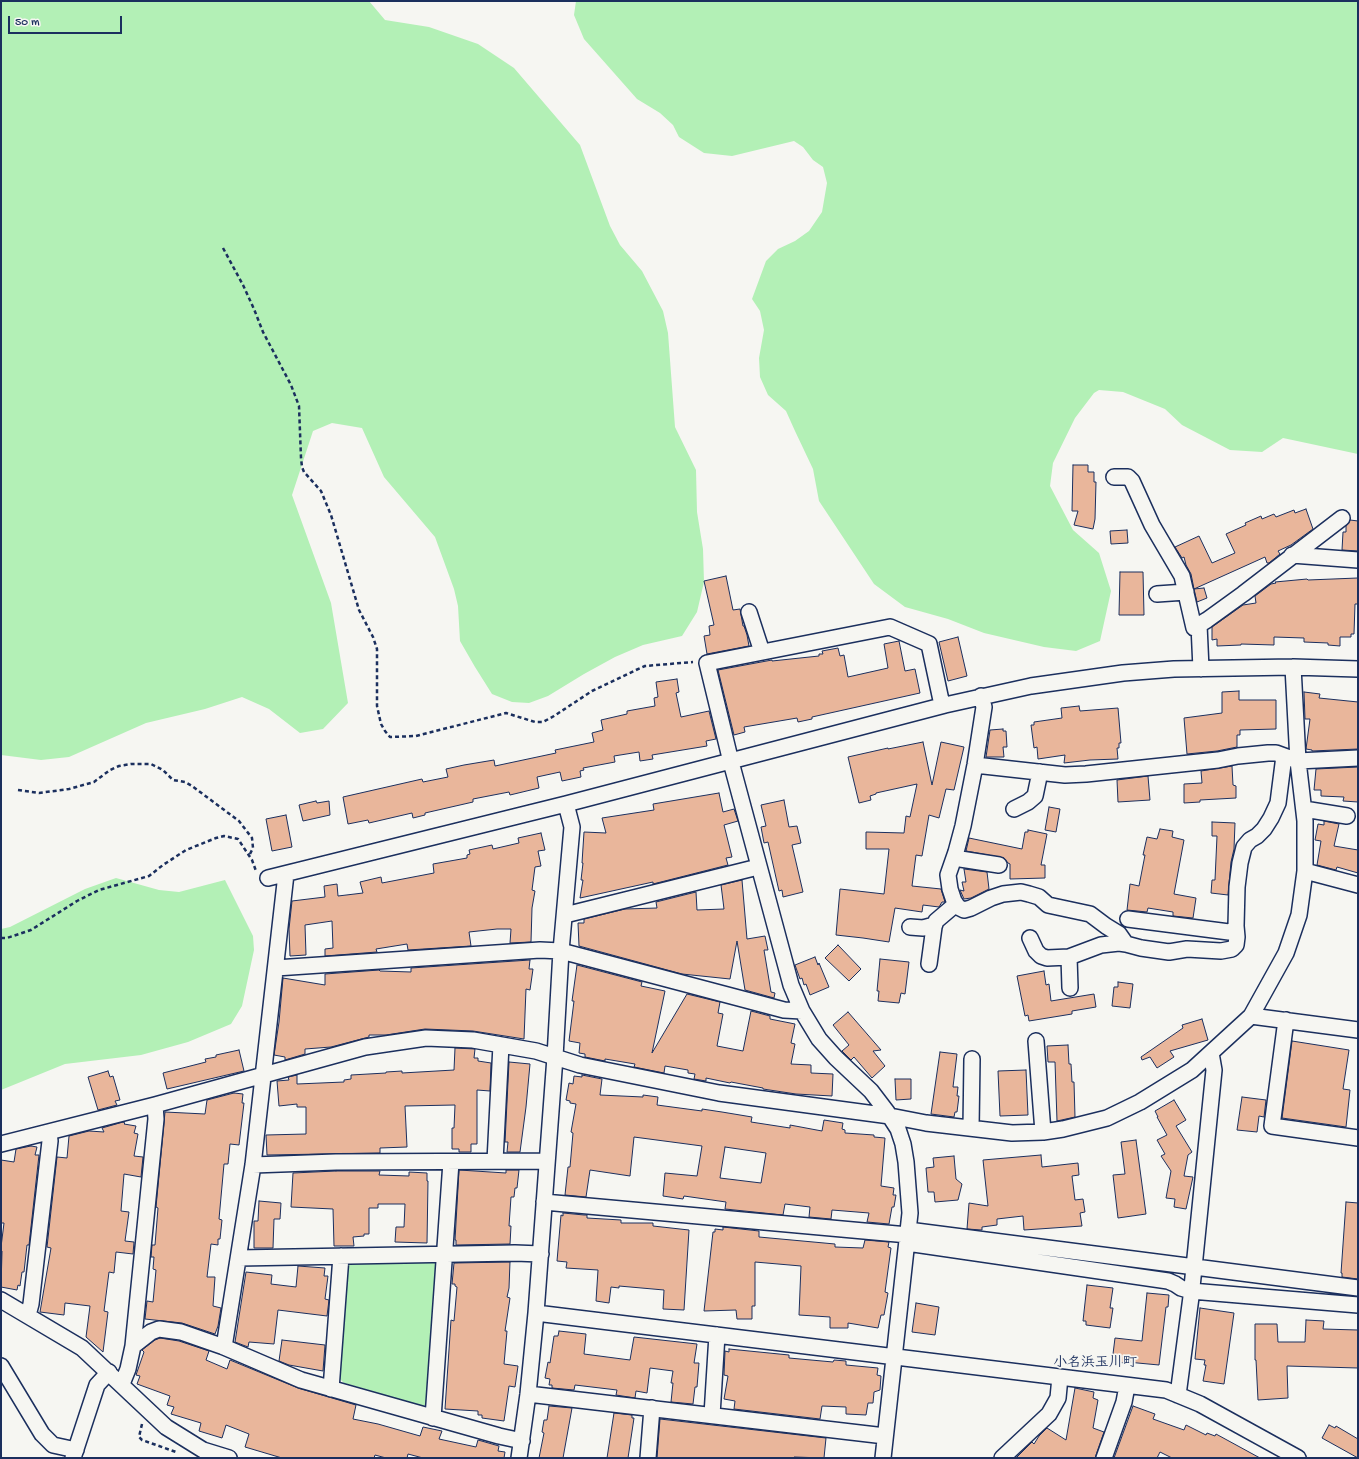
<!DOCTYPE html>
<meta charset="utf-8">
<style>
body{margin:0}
#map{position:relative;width:1359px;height:1459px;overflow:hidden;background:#f6f6f2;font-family:"Gochi Hand",sans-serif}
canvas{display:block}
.frame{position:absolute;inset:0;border:2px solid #1b2f5e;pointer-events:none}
.scale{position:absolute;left:8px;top:16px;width:114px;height:18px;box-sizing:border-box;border:2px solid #1b2f5e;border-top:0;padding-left:5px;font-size:12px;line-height:14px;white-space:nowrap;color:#1b2f5e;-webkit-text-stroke:3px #f6f6f2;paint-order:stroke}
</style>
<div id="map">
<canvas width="1359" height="1459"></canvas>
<div class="frame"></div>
<div class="scale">50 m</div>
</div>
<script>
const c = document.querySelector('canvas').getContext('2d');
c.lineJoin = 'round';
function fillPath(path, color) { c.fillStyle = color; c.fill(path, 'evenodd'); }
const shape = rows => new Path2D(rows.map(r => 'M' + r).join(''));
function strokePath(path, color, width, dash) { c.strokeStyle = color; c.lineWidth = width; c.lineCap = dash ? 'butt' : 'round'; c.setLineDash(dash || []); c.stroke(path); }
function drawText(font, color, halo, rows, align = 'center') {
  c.font = font + ' "Gochi Hand","Klee One",sans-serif'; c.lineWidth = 3.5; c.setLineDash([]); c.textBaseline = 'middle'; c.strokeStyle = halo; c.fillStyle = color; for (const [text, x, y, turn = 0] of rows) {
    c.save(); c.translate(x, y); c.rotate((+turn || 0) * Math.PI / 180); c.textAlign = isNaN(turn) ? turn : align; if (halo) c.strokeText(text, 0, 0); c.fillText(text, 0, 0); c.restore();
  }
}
fillPath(shape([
 [1,1,369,1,385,20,429,27,478,44,514,68,580,145,610,226,620,245,642,271,663,311,668,333,675,427,696,470,697,512,703,549,704,582,697,612,682,636,643,645,615,657,584,674,548,696,529,703,512,702,492,694,475,667,460,641,458,606,454,589,435,537,384,477,362,428,332,423,313,431,292,495,331,603,348,703,323,729,300,733,269,709,242,697,205,709,146,723,69,757,41,760,1,755],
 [576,1,1358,1,1358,454,1283,438,1262,452,1230,450,1182,425,1165,409,1123,392,1099,390,1094,393,1075,418,1053,463,1050,486,1073,530,1099,553,1111,591,1100,641,1076,651,1044,647,984,633,948,619,905,607,874,584,819,501,813,469,795,431,786,411,768,395,760,377,759,358,764,330,760,311,752,299,766,261,778,249,795,241,809,231,822,212,827,183,823,167,813,160,803,147,794,141,732,156,704,153,679,137,673,125,660,113,637,99,584,39,574,15],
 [116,878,159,890,179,892,225,880,253,936,254,950,242,1006,231,1024,188,1042,141,1055,65,1064,1,1090,1,929,10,927,85,889],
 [433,1261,438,1266,429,1404,423,1406,344,1383,339,1378,346,1267,351,1262]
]), '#b3f0b6');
const building = shape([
 [1073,465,1088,465,1088,472,1094,472,1094,482,1096,482,1095,519,1093,529,1074,525,1078,511,1072,511,1073,465],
 [1306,509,1313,529,1291,545,1278,551,1280,554,1269,563,1267,563,1265,557,1194,589,1191,574,1186,565,1184,557,1182,558,1175,547,1199,536,1212,563,1235,553,1226,534,1246,525,1245,523,1261,516,1262,519,1274,514,1276,517,1294,510,1295,513,1306,509],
 [1350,520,1358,521,1358,551,1342,550,1343,532,1346,532,1346,526,1350,520],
 [1127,530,1128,543,1111,544,1110,531,1127,530],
 [1120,572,1143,572,1144,615,1119,615,1120,572],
 [726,576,733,610,740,609,743,626,744,626,747,635,749,646,707,654,704,636,710,635,709,626,714,625,704,581,726,576],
 [1358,578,1358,604,1355,604,1354,634,1351,634,1351,637,1340,637,1340,646,1328,645,1328,643,1304,642,1304,638,1274,637,1274,645,1241,644,1241,645,1217,646,1217,639,1212,640,1212,627,1243,605,1256,603,1255,596,1271,584,1276,583,1275,582,1307,579,1308,580,1358,578],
 [1204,588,1207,598,1197,602,1194,589,1204,588],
 [958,637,967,676,948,681,939,642,958,637],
 [899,641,905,671,915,669,920,693,812,717,812,719,798,722,797,718,744,727,745,732,734,735,718,670,772,660,772,661,819,656,819,654,823,654,822,651,838,648,840,656,844,655,848,677,888,668,884,644,899,641],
 [677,679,679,692,676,693,681,717,709,711,716,739,706,741,707,746,652,755,653,759,640,761,639,752,614,756,615,762,583,768,584,770,580,771,581,777,562,781,560,772,537,777,539,788,510,795,509,792,473,799,473,802,425,813,425,815,413,818,412,813,369,823,368,820,348,824,343,797,422,779,423,782,448,777,446,769,464,765,494,760,495,766,556,753,555,750,594,742,592,733,603,730,601,720,627,714,627,711,655,706,654,698,658,697,656,682,677,679],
 [1239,691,1239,700,1276,700,1276,729,1240,730,1240,735,1237,735,1237,747,1217,751,1187,754,1184,718,1222,713,1222,692,1239,691],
 [1304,692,1320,694,1319,698,1358,702,1358,749,1312,751,1312,750,1306,749,1310,719,1305,719,1304,692],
 [1079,706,1080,711,1118,708,1121,743,1119,743,1119,748,1117,748,1118,759,1090,760,1064,763,1065,755,1038,759,1037,747,1034,748,1031,725,1034,725,1034,722,1062,718,1061,708,1079,706],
 [1003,729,1003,731,1006,731,1007,747,1003,747,1004,757,986,757,990,730,1003,729],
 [923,742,932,785,941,742,964,747,954,790,946,789,939,818,929,815,922,856,916,855,912,886,941,889,945,902,942,902,939,907,923,905,922,912,895,908,889,942,863,938,836,935,840,889,884,894,889,849,866,849,866,832,904,833,906,816,910,817,917,784,876,793,876,794,870,796,871,800,859,803,848,757,888,748,888,749,923,742],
 [1232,766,1233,785,1236,786,1236,798,1200,800,1200,802,1184,803,1184,784,1202,783,1201,771,1232,766],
 [1358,767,1358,802,1343,801,1344,797,1321,796,1321,790,1314,790,1316,769,1358,767],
 [1148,776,1150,800,1118,802,1117,780,1148,776],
 [719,793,723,812,734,809,738,821,724,825,732,857,726,858,728,865,653,884,653,882,580,898,583,880,581,880,583,863,582,863,584,832,606,833,602,818,654,810,653,804,719,793],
 [784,800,789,827,797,826,801,843,792,845,803,892,783,897,782,890,779,891,768,842,764,843,761,827,766,826,761,805,784,800],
 [316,801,317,803,329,801,330,815,303,821,299,805,316,801],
 [1049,807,1060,809,1056,832,1045,830,1049,807],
 [286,815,292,847,272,851,266,819,286,815],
 [1324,821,1339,824,1334,846,1358,850,1358,873,1337,867,1336,870,1317,865,1321,841,1315,840,1318,824,1324,825,1324,821],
 [1212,822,1235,823,1234,849,1231,862,1228,895,1211,893,1212,880,1215,880,1217,836,1212,836,1212,822],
 [1160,829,1173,831,1172,837,1184,840,1174,894,1196,898,1193,918,1173,916,1173,912,1148,908,1147,912,1127,910,1130,884,1139,886,1145,855,1143,855,1147,837,1157,839,1160,829],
 [1028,830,1047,834,1041,865,1045,865,1045,878,1010,879,1010,864,1008,863,1004,858,966,851,969,838,1022,849,1025,832,1028,832,1028,830],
 [541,833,545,850,538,851,541,866,535,867,532,890,535,891,532,908,531,942,510,943,511,929,497,929,469,932,471,946,408,950,407,944,376,949,377,952,325,956,325,949,333,948,332,921,305,925,306,955,290,956,289,929,292,901,325,897,324,886,337,884,338,896,363,893,360,882,381,877,382,883,434,873,433,864,467,858,467,855,470,854,469,850,492,845,493,849,519,843,518,838,541,833],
 [964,869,987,872,989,889,971,898,964,899,960,890,964,891,962,882,966,882,964,869],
 [742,880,747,939,765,936,768,950,764,950,771,992,775,993,774,998,745,990,737,941,730,979,682,974,579,946,578,923,584,923,584,919,625,909,657,908,656,902,696,892,697,910,724,909,721,885,742,880],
 [838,945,861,969,849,981,825,958,838,945],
 [815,957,818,965,819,963,829,987,810,995,806,984,804,985,802,978,800,979,795,965,815,957],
 [880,959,909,962,905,994,901,993,899,1003,878,1001,879,991,877,991,880,959],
 [530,960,529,969,533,969,530,990,526,989,524,1039,473,1031,425,1029,386,1035,369,1035,369,1037,331,1047,305,1049,305,1054,285,1060,285,1057,274,1055,279,1022,283,978,325,985,325,974,379,970,380,971,411,972,411,968,530,960],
 [577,965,642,982,641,986,665,991,652,1053,687,994,720,1002,718,1013,723,1014,717,1046,743,1051,751,1011,770,1016,770,1019,795,1024,791,1043,795,1044,791,1064,811,1065,811,1073,833,1074,832,1096,796,1094,763,1089,763,1088,731,1082,730,1083,706,1078,706,1081,694,1079,695,1074,688,1073,688,1070,665,1066,664,1073,634,1067,635,1064,605,1059,605,1061,585,1057,585,1054,579,1053,580,1043,569,1041,574,1001,572,1001,577,965],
 [1044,971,1046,985,1049,984,1051,1001,1094,994,1096,1007,1072,1011,1072,1014,1029,1021,1028,1015,1025,1016,1017,976,1044,971],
 [1118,982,1133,984,1130,1008,1112,1006,1114,987,1118,987,1118,982],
 [848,1012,881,1050,873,1051,885,1066,872,1078,854,1057,851,1060,842,1051,849,1045,833,1025,848,1012],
 [1202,1019,1208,1040,1170,1051,1174,1057,1157,1068,1150,1057,1142,1060,1141,1057,1183,1028,1182,1025,1202,1019],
 [1292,1041,1349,1050,1343,1089,1350,1090,1346,1127,1282,1118,1292,1041],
 [1068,1045,1069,1064,1071,1064,1072,1082,1074,1082,1075,1117,1057,1121,1055,1062,1048,1062,1047,1046,1068,1045],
 [455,1048,475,1049,474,1058,478,1058,478,1061,491,1063,490,1091,477,1090,477,1144,471,1144,471,1152,459,1152,459,1149,452,1149,452,1128,454,1128,455,1105,405,1106,407,1147,380,1148,380,1153,267,1155,266,1135,306,1134,306,1107,297,1107,297,1104,279,1106,277,1081,289,1080,288,1077,297,1075,297,1084,344,1082,344,1080,351,1079,351,1075,386,1073,386,1072,402,1071,402,1073,454,1070,455,1048],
 [239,1050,244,1071,167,1089,163,1073,206,1062,205,1059,216,1057,216,1055,239,1050],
 [940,1052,957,1054,953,1087,958,1087,957,1096,959,1096,957,1112,955,1112,954,1117,931,1114,940,1052],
 [509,1062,530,1064,526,1107,520,1152,507,1152,508,1142,505,1142,509,1062],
 [1026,1070,1028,1115,1000,1116,998,1071,1026,1070],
 [108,1071,110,1077,113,1076,120,1100,115,1101,117,1105,98,1110,88,1077,108,1071],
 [582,1075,602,1079,600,1095,643,1097,643,1095,658,1097,657,1105,702,1111,702,1109,722,1112,752,1117,751,1122,790,1128,790,1125,822,1131,824,1120,843,1123,842,1129,845,1130,845,1133,874,1135,874,1137,885,1138,881,1186,894,1188,893,1195,896,1195,894,1207,892,1207,889,1224,867,1222,869,1213,832,1210,831,1219,809,1217,810,1207,785,1204,783,1215,725,1209,726,1202,684,1196,683,1199,663,1196,665,1173,697,1176,702,1146,634,1137,630,1176,590,1170,586,1197,565,1195,568,1167,570,1167,573,1133,571,1132,576,1104,570,1103,570,1101,566,1100,569,1083,573,1084,574,1076,582,1077,582,1075],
 [725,1147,766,1153,761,1183,720,1178,725,1147],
 [895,1079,911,1079,911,1099,896,1100,895,1079],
 [234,1093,243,1094,242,1103,244,1103,239,1145,230,1144,228,1164,224,1164,219,1219,222,1220,220,1239,218,1239,218,1245,211,1244,207,1277,215,1277,213,1306,221,1308,218,1326,215,1334,182,1323,145,1319,147,1301,153,1302,156,1270,153,1269,154,1257,151,1257,152,1245,155,1245,158,1208,156,1207,165,1112,205,1114,207,1100,234,1093],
 [1242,1097,1266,1100,1264,1117,1259,1116,1257,1132,1237,1130,1242,1097],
 [1174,1100,1186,1120,1176,1126,1192,1152,1188,1155,1184,1176,1193,1177,1186,1209,1174,1207,1175,1199,1166,1198,1171,1171,1161,1156,1165,1154,1157,1140,1167,1135,1157,1117,1158,1117,1155,1111,1174,1100],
 [123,1122,125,1123,124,1124,136,1126,134,1133,138,1134,134,1156,143,1157,141,1177,124,1174,121,1211,129,1212,125,1241,134,1242,133,1254,116,1252,114,1273,109,1272,104,1311,108,1312,103,1352,86,1337,90,1306,65,1303,64,1315,40,1312,51,1248,47,1247,57,1157,67,1158,69,1136,89,1131,104,1132,102,1128,123,1122],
 [1136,1140,1146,1214,1118,1218,1113,1175,1125,1174,1121,1142,1136,1140],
 [31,1146,37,1147,35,1155,39,1155,29,1245,27,1245,24,1272,22,1272,20,1286,18,1285,17,1290,1,1287,2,1251,1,1251,1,1247,4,1223,1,1223,1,1160,14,1162,16,1149,31,1146],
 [1041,1155,1042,1167,1078,1163,1079,1175,1072,1176,1075,1200,1083,1199,1085,1212,1080,1213,1082,1226,1024,1230,1023,1216,997,1219,997,1225,982,1227,982,1230,967,1229,969,1203,988,1206,983,1160,1041,1155],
 [954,1156,956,1179,962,1184,958,1200,935,1202,934,1192,928,1192,926,1168,934,1167,933,1158,954,1156],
 [459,1170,506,1173,506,1170,519,1170,517,1188,515,1188,514,1197,511,1197,509,1226,511,1226,510,1244,456,1245,456,1240,455,1240,459,1170],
 [336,1171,380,1171,379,1175,409,1176,409,1172,427,1173,427,1181,428,1181,427,1243,395,1242,396,1227,404,1227,405,1204,378,1204,378,1208,369,1208,369,1234,364,1234,364,1236,353,1237,354,1246,334,1246,333,1209,291,1207,293,1173,336,1171],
 [259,1201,281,1203,280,1219,274,1219,273,1248,254,1248,254,1221,258,1221,259,1201],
 [1346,1202,1358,1203,1358,1279,1342,1277,1342,1273,1341,1273,1346,1202],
 [563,1213,584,1215,587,1215,587,1218,621,1220,621,1223,653,1223,653,1226,689,1230,684,1310,663,1309,664,1290,619,1286,619,1288,611,1287,609,1303,596,1301,598,1270,566,1268,567,1262,557,1261,561,1215,563,1216,563,1213],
 [723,1227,759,1231,759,1237,835,1244,835,1247,863,1248,865,1240,889,1242,888,1247,891,1248,885,1292,888,1293,884,1315,881,1315,878,1328,848,1323,848,1328,830,1328,830,1317,799,1315,801,1266,755,1262,755,1306,752,1306,752,1319,737,1319,736,1310,704,1311,713,1232,715,1232,715,1229,723,1230,723,1227],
 [510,1262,509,1288,507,1297,510,1298,505,1331,507,1331,504,1364,518,1366,515,1387,509,1386,504,1421,482,1418,482,1415,478,1415,478,1411,445,1409,451,1320,454,1321,457,1287,455,1286,455,1284,452,1284,454,1263,510,1262],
 [298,1266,325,1268,324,1276,328,1276,325,1299,329,1300,327,1316,278,1310,274,1344,249,1342,248,1347,235,1342,246,1272,272,1275,271,1284,296,1287,298,1266],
 [1087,1285,1113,1288,1110,1308,1113,1308,1110,1328,1086,1325,1086,1321,1083,1321,1087,1285],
 [1147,1293,1169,1295,1168,1307,1166,1307,1159,1365,1127,1362,1127,1363,1112,1362,1115,1338,1142,1341,1147,1293],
 [916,1303,939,1307,935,1335,912,1332,916,1303],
 [1200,1308,1234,1313,1224,1384,1203,1381,1206,1365,1204,1365,1205,1360,1195,1359,1200,1308],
 [1306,1320,1324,1321,1323,1329,1358,1330,1358,1368,1287,1366,1288,1398,1258,1400,1256,1360,1255,1360,1255,1324,1277,1324,1278,1342,1305,1342,1306,1320],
 [559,1331,586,1334,584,1354,630,1360,634,1337,697,1344,694,1363,699,1363,697,1387,695,1387,693,1404,671,1402,673,1383,671,1383,673,1371,650,1368,647,1393,636,1391,635,1398,616,1395,617,1390,575,1385,574,1390,552,1388,552,1385,549,1385,550,1379,545,1378,548,1362,550,1363,554,1336,558,1336,559,1331],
 [160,1338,179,1341,209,1351,206,1360,227,1369,230,1360,298,1388,356,1405,353,1419,378,1424,420,1436,423,1427,442,1431,439,1439,476,1447,478,1440,499,1446,498,1451,505,1452,504,1458,423,1458,408,1454,407,1458,386,1458,375,1455,374,1458,282,1458,245,1447,249,1434,226,1425,222,1438,199,1431,201,1423,171,1414,174,1407,167,1405,170,1396,137,1384,140,1376,136,1375,144,1352,142,1350,155,1340,160,1338],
 [282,1340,325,1345,323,1371,289,1365,279,1361,282,1340],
 [729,1349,789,1355,789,1358,833,1362,834,1360,846,1361,846,1365,878,1368,877,1375,881,1376,880,1390,874,1392,873,1403,868,1403,866,1415,846,1414,846,1407,822,1406,820,1419,734,1409,735,1401,724,1399,728,1376,724,1375,725,1351,729,1352,729,1349],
 [1075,1388,1094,1392,1093,1398,1098,1400,1093,1428,1104,1432,1095,1458,1016,1458,1032,1442,1034,1444,1039,1436,1047,1428,1066,1440,1075,1388],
 [549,1406,572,1408,563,1458,539,1458,544,1433,542,1432,544,1420,547,1420,549,1406],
 [1133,1406,1155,1414,1153,1419,1184,1430,1186,1425,1206,1435,1207,1433,1215,1436,1216,1434,1260,1458,1172,1458,1160,1452,1157,1458,1114,1458,1133,1406],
 [614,1413,632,1415,632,1418,634,1418,628,1458,607,1458,614,1413],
 [660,1419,826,1438,824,1458,794,1457,794,1458,657,1458,660,1419],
 [1329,1425,1335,1428,1336,1426,1358,1439,1358,1458,1322,1438,1329,1425]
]);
fillPath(building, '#e9b69b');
strokePath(building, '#1b2f5e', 1);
const street = shape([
 [1114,477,1128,477,1132,481,1152,525,1182,576,1194,628,1207,620,1243,594,1342,518],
 [1292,555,1358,560],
 [1157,594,1186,592],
 [749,612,762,652],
 [1199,625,1201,669],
 [981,696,984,707,975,765,963,826,956,852,948,875,950,889,954,901,958,907,964,910,971,908,991,898,1003,894,1021,892,1029,894,1039,897,1048,905,1090,914,1106,926,1119,934,1126,944],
 [975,765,1065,775,1086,774,1218,760,1238,756,1268,753,1276,753,1298,761,1358,758],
 [1014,809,1028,802,1035,796,1040,772],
 [1304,809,1347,816],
 [954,858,999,865],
 [1305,871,1358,885],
 [268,878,566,804,945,705,1031,686,1123,673,1174,669,1293,667,1358,669],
 [565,915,758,867],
 [1128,919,1229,932,1233,931,1236,926,1237,887,1240,863,1244,847,1250,840,1257,836,1264,829,1271,818,1278,803,1284,756],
 [910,927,923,928,934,925],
 [1030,938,1036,951,1041,956,1047,958,1069,957,1101,945,1119,943,1126,944,1141,948,1169,952,1187,949,1221,951,1232,949,1236,945,1237,937,1236,926],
 [1069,957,1070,988],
 [929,964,934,927,936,921,956,904],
 [276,968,540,950,561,951,784,1010,802,1011],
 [1251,1016,1358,1030],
 [1286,1020,1272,1126,1358,1138],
 [1036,1041,1043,1132],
 [971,1128,972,1059],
 [1,1144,155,1105,365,1047,426,1038,473,1040,536,1051,580,1065,719,1093,890,1116,926,1123,1012,1133,1043,1132,1063,1129,1107,1118,1140,1102,1192,1070,1251,1016,1286,953,1299,915,1305,871,1305,821,1298,761,1293,667],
 [495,1161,501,1045],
 [253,1165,336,1162,547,1161],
 [544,1202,908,1235],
 [908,1230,1358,1288],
 [907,1243,1168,1281,1175,1284,1181,1288,1191,1291,1358,1305],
 [239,1258,515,1253,541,1254],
 [1,1300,82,1348,166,1427,203,1450,229,1458],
 [536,1313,1166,1390,1200,1404,1298,1458],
 [28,1315,31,1304,50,1141,49,1132],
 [133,1346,151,1332,159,1329,181,1332,224,1347,301,1380,499,1436,522,1441],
 [224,1347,253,1165,286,874],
 [1,1366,42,1434,53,1445,76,1450],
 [122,1384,128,1369,133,1346,156,1119,155,1105],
 [331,1389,341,1256],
 [528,1394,885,1436],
 [1178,1395,1191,1297,1214,1070,1211,1053],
 [712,1415,717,1335],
 [433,1418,451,1162],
 [73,1458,97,1385,109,1372],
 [519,1458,528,1394,536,1313,555,1057,561,951,572,827,566,804],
 [648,1458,652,1408],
 [883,1458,910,1213,906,1162,903,1144,898,1129,887,1112,871,1091,836,1058,819,1039,802,1011,791,985,731,762,707,663,890,627,929,644,942,705],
 [1002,1458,1049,1414,1058,1398,1060,1377],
 [1104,1458,1124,1402,1127,1386]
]);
strokePath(street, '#1b2f5e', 18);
strokePath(shape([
 [223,248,243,285,254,309,263,332,291,385,299,406,301,458,302,467,304,472,321,491,331,515,359,610,373,637,377,649,377,706,381,724,385,731,390,737,416,736,506,713,535,722,543,722,554,716,592,691,636,670,645,666,693,662],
 [18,790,39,793,69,789,94,782,110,770,119,766,131,764,151,764,163,770,173,780,185,782,192,786,239,821,252,838,253,848,250,854],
 [1,938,7,938,31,930,77,901,99,890,149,876,163,865,186,850,216,838,224,836,238,839,252,860,256,871],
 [142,1424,139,1437,142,1440,176,1452]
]), '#1b2f5e', 2.5, [4, 3]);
strokePath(street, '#f6f6f2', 15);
drawText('bold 14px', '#1b2f5e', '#f6f6f2', [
 ["小名浜玉川町",1095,1364]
]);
</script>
